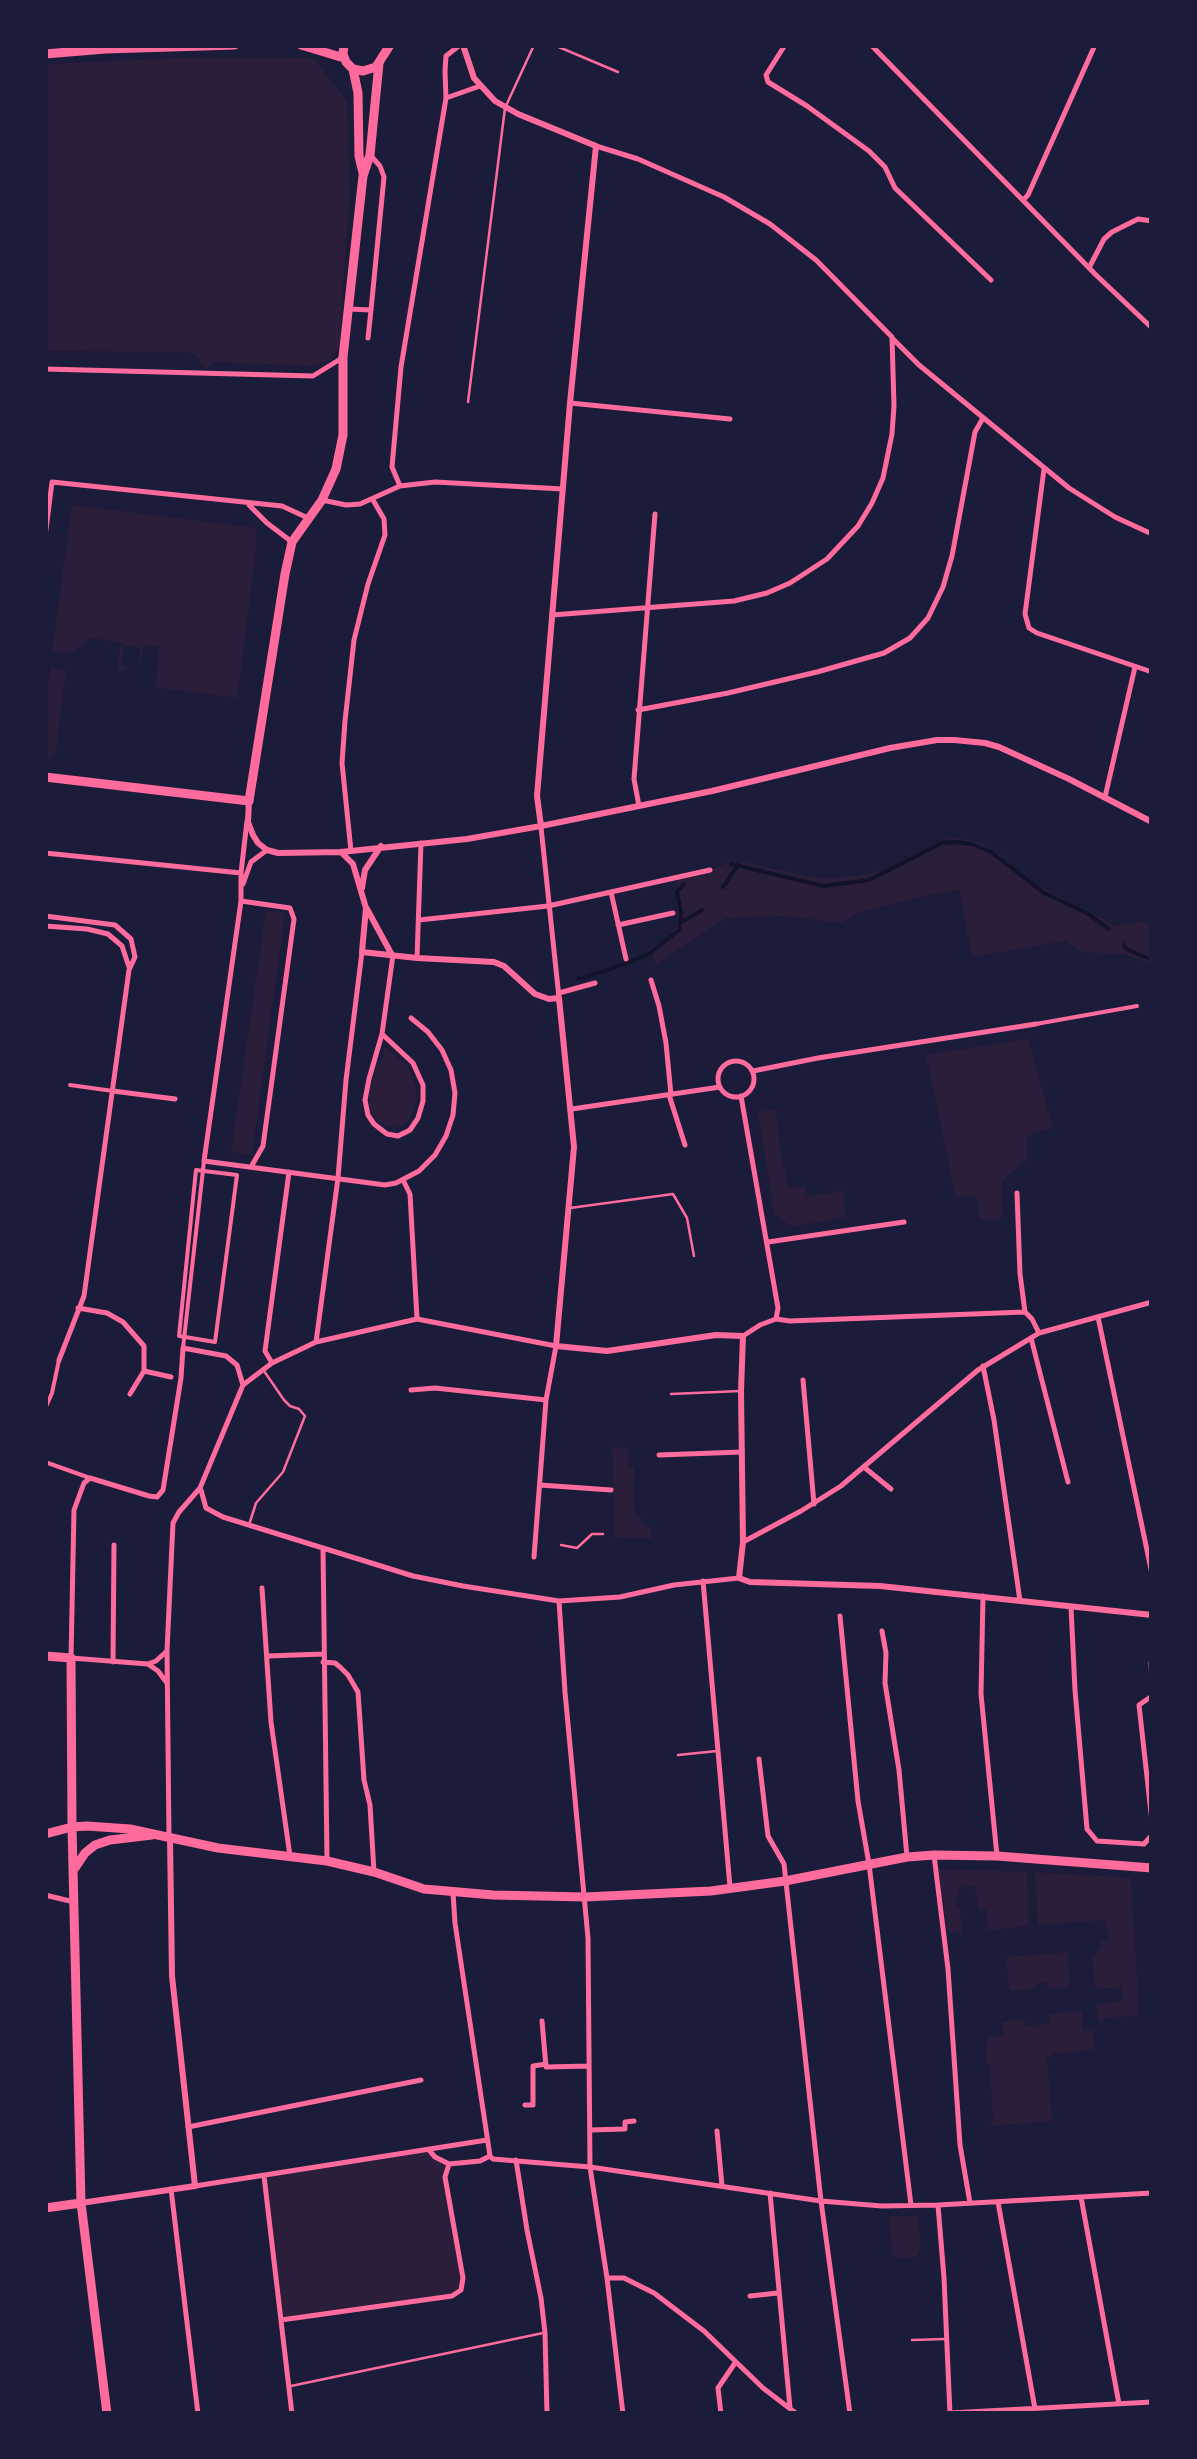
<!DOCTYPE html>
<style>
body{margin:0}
#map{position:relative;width:1197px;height:2459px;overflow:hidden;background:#1b1b3a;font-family:Jost,sans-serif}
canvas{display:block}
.frame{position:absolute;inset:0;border:48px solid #1b1b3a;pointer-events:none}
</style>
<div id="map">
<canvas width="1197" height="2459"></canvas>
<div class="frame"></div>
</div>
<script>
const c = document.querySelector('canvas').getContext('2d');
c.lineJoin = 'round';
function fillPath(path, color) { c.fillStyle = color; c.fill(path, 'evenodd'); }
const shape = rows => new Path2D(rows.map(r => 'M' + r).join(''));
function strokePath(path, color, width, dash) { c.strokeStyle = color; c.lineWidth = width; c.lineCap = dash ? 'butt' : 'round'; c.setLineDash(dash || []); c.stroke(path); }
fillPath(shape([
 [202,57,314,58,347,102,350,194,340,332,341,346,329,360,312,366,213,362,208,369,202,366,199,359,191,352,45,351,45,64],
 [72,505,256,528,256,551,237,698,156,687,159,647,144,645,141,660,139,660,140,648,135,647,133,643,132,646,124,646,121,666,127,667,126,671,118,668,121,642,89,638,83,646,73,651,66,653,52,652],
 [50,668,66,670,56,749,49,759,45,759,45,708],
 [953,837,981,843,1000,855,1034,884,1117,926,1142,921,1152,923,1152,964,1122,954,1081,952,1066,941,972,957,959,890,915,898,860,912,840,923,785,916,725,918,657,965,650,949,668,937,678,923,675,892,678,878,710,870,728,863,749,863,810,877,837,878,866,874,889,869,916,853],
 [266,911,285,913,252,1155,231,1152],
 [1028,1039,1053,1128,1027,1136,1027,1159,1001,1182,1003,1217,995,1220,983,1219,977,1217,979,1209,976,1195,956,1198,926,1055],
 [384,1047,407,1065,416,1085,417,1100,410,1119,404,1125,394,1128,378,1122,372,1114,369,1105,371,1089,376,1067,383,1058],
 [776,1109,780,1147,788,1187,806,1188,807,1196,843,1191,846,1217,792,1227,774,1214,758,1112],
 [612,1446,628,1449,629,1465,634,1469,635,1479,633,1480,635,1515,640,1515,641,1523,650,1527,652,1538,615,1537],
 [939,1869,1027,1872,1029,1926,988,1930,986,1909,978,1909,975,1886,958,1888,959,1898,956,1899,957,1907,960,1907,962,1932,947,1933],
 [1035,1872,1131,1878,1139,2015,1105,2018,1105,2021,1098,2021,1096,2004,1123,2001,1121,1987,1095,1989,1092,1956,1097,1956,1097,1950,1101,1949,1101,1941,1109,1940,1105,1920,1038,1925],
 [1068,1952,1070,1987,1047,1988,1046,1982,1036,1983,1035,1989,1009,1991,1006,1957],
 [1082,2011,1083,2031,1093,2030,1095,2055,1092,2050,1052,2054,1051,2056,1047,2057,1052,2121,991,2126,993,2119,990,2064,986,2064,987,2038,1003,2036,1002,2022,1024,2019,1025,2026,1049,2023,1050,2014],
 [428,2149,449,2164,445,2177,463,2278,457,2293,281,2320,264,2176],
 [889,2216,918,2216,921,2249,917,2257,901,2259,892,2254]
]), '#2a1e3b');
strokePath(shape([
 [731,864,823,886,869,880,942,843,956,842,972,844,991,852,1044,893,1087,913,1109,929],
 [723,887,738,865],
 [680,923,681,913,677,892,684,884],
 [1124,945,1126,949,1152,960],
 [578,979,611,969,649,954,679,930,680,923,702,910]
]), '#12122b', 4);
strokePath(shape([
 [554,45,618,72],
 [468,402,505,108,534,45],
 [570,1208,673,1194,687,1218,694,1256],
 [671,1394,740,1391],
 [249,1525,256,1503,283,1472,305,1416,299,1409,290,1406,284,1400,264,1371],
 [561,1545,577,1548,592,1534,603,1534],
 [678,1755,717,1751],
 [912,2340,945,2339],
 [291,2386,543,2333]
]), '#ff6b9d', 2.5);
strokePath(shape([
 [1036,1024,1137,1006],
 [70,1085,113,1091],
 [196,1170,237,1175,215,1342,179,1336,196,1170],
 [183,1348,204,1161],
 [45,1409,52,1393,59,1360],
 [45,1462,90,1478]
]), '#ff6b9d', 4);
strokePath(shape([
 [785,45,766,75,768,82,807,106,869,151,885,167,895,188,991,280],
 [871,45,1096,275,1152,328],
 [446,98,480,86],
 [1023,200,1028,195,1095,45],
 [1089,268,1104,239,1112,232,1138,219,1152,221],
 [349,309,371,310,384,177,380,166,370,155],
 [368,338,371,310],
 [892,338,919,365,1069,488,1115,517,1152,534],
 [45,369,313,376,342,358],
 [570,403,730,419],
 [1044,469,1025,614,1029,628,1037,633,1152,672],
 [400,486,392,467,401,367,446,98,445,71,446,56,460,45],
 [322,500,346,505,360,504,400,486,435,482,563,489],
 [249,505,267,523,292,542],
 [45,537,52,482,282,506,308,518],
 [552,615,734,601,767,593,790,583,827,559,858,526,872,503,883,478,892,434,894,406,892,337,816,260,770,224,724,197,638,159,596,146],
 [638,710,728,693,817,672,884,653,910,638,928,618,943,587,952,556,975,432,983,418],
 [1105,797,1135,667],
 [639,806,634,779,655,514],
 [247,821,241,873,241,901,204,1161,385,1185,396,1183,419,1171,435,1155,446,1136,453,1115,455,1093,451,1070,442,1050,428,1032,411,1018],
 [541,827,559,998],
 [351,851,342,763,345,721,354,640,368,584,385,535,384,519,373,500],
 [45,853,241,873],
 [243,884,251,862,267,850],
 [611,892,626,959],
 [241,901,290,908,294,919,263,1146,251,1167],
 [45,916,115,925,131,939,135,957,129,970,84,1296,59,1360],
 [419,920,548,906,710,870],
 [618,925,673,913],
 [45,926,87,929,108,934,122,946,129,967],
 [417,958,421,843],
 [651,980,659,1006,666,1043,671,1095],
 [559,993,595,983],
 [382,1034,413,1063,423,1085,423,1101,418,1118,410,1130,398,1136,387,1134,374,1124,368,1115,365,1100,369,1079,382,1034,393,955],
 '718 1079a18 18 0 1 1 36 0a18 18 0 1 1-36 0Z',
 [753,1071,818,1058,1036,1024],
 [113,1091,175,1099],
 [669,1095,685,1145],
 [741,1096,778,1308,776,1319,760,1325,743,1336],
 [572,1109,720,1087],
 [403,1180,410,1194,417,1319],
 [1017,1193,1020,1274,1025,1312],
 [768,1242,904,1222],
 [78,1308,107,1313,123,1322,144,1346,144,1371,171,1377],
 [1025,1312,1032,1319,1039,1333],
 [1098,1317,1152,1574],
 [776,1319,790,1321,1025,1312],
 [1031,1338,1068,1482],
 [316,1342,338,1178,346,1080,362,952],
 [272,1363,265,1351,289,1172],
 [983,1366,994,1420,1020,1601],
 [803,1380,814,1504],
 [411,1390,435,1388,546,1400],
 [130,1394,144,1371],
 [659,1455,742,1452],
 [865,1468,891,1489],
 [540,1485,611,1490],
 [201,1490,206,1508,223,1517,413,1576,463,1586,559,1601,620,1597,674,1585,739,1578],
 [743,1542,801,1511,841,1486,978,1370,1031,1338,1039,1333,1152,1302],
 [323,1548,327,1860],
 [703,1581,730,1887],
 [262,1588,271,1722,290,1856],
 [983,1596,981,1694,997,1856],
 [559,1601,565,1692,588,1938,590,2167,607,2278,623,2414],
 [1071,1607,1075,1690,1087,1829,1097,1841,1144,1844,1152,1835],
 [840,1616,858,1801,869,1864,911,2205],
 [882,1631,886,1653,885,1683,899,1770,907,1857],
 [167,1651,156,1661,148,1664,71,1658,74,1510,84,1483,90,1478,149,1496,157,1497,163,1490,181,1378,183,1348,226,1356,237,1365,243,1385],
 [268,1656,323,1654],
 [113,1662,114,1545],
 [323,1662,335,1663,340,1667,348,1675,358,1692,364,1780,370,1805,374,1872],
 [1151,1663,1152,1684],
 [148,1664,158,1671,167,1683],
 [1152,1696,1139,1705,1152,1822],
 [759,1759,768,1836,784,1864,821,2201,850,2414],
 [169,1837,167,1651,173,1523,179,1512,200,1488,243,1385,272,1363,316,1342,417,1319,556,1346,546,1400,534,1557],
 [934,1855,948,1969,960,2145,970,2203],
 [453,1893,455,1923,490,2156],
 [45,1895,74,1902],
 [542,2021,546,2067,589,2066],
 [525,2105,533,2105,533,2066,546,2064],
 [188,2127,421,2080],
 [590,2130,625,2129,625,2122,634,2121],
 [717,2131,722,2186],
 [429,2150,435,2157,449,2164,480,2161,490,2156],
 [490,2156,493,2159,590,2167,821,2201,882,2206,938,2205,1152,2193],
 [516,2160,527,2230,541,2298,545,2333,547,2414],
 [264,2176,292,2414],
 [195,2186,487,2140],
 [171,2189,198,2414],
 [770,2193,790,2408],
 [1081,2197,1119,2404],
 [998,2202,1035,2409],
 [938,2205,944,2278,950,2414],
 [607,2278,624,2278,654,2293,704,2331,763,2388,797,2414],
 [750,2296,778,2293],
 [281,2320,452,2296,461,2290,463,2278,445,2177,449,2164],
 [950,2413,1152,2402],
 [721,2414,718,2388,735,2363]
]), '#ff6b9d', 5);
strokePath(shape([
 [463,45,474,78,495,101,518,114,596,146,570,403,537,796,541,826],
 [249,801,248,822,253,835,258,843,267,850,278,853,341,852,467,839,541,826,712,791,890,748,937,740,954,740,985,743,999,747,1069,779,1152,822],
 [341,852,353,864,366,908,362,952,417,958,494,962,504,966,535,994,549,999,559,998,574,1147,556,1346,607,1351,716,1335,743,1336,741,1391,743,1542,739,1578,750,1582,880,1586,1152,1615],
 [362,888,365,870,381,846],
 [367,909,392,955],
 [81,2203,195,2186,172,1976,170,1838]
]), '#ff6b9d', 6);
strokePath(shape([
 [353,69,358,93,359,156,363,173],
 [45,777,249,801,285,574,292,542,322,500,336,469,343,435,343,357,363,176,370,155,379,63],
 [45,1656,71,1658,72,1827,81,2203,107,2414],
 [75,1868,85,1853,95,1845,110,1840,152,1835],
 [45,2208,81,2203]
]), '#ff6b9d', 9);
strokePath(shape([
 [301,45,344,58],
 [344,45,343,54,346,62,353,69,363,71,376,67,390,45],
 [45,54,105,49,235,45],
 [45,1834,72,1827,87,1826,130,1829,218,1848,327,1861,374,1872,424,1889,493,1895,585,1897,711,1891,785,1881,907,1857,934,1855,997,1856,1152,1868]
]), '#ff6b9d', 9);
</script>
